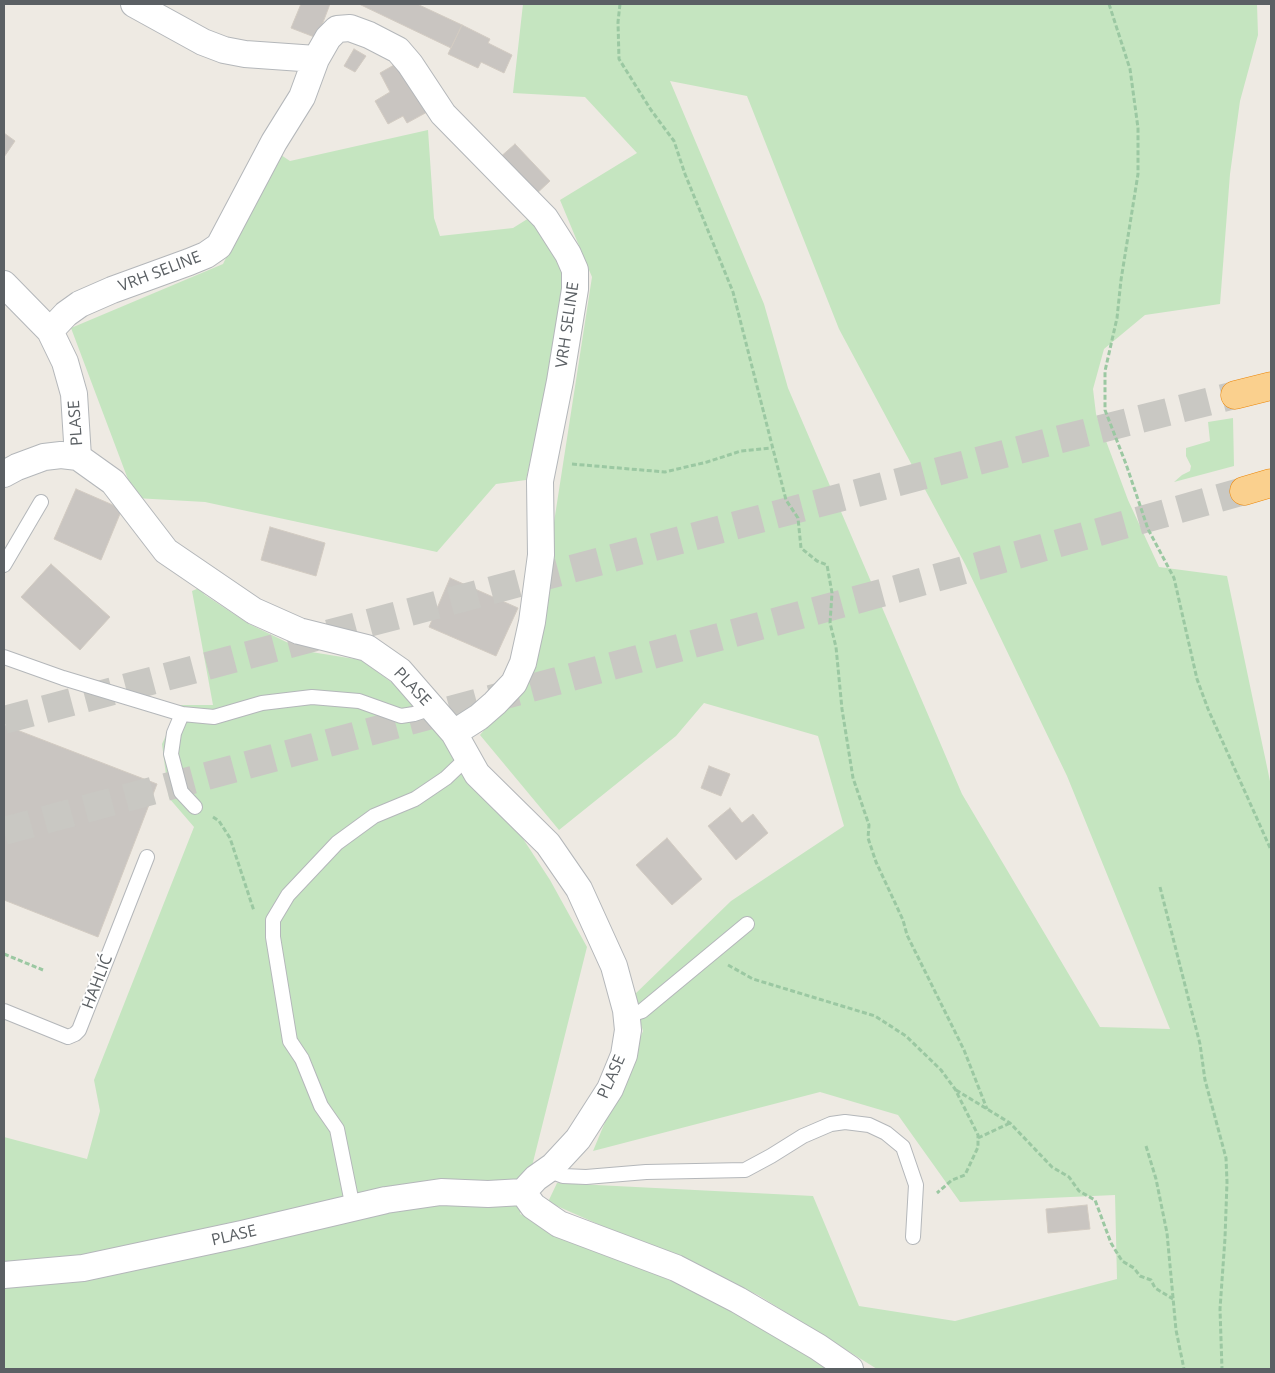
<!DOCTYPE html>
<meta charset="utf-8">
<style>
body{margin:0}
#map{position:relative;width:1275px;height:1373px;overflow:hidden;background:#eeeae3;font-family:"Open Sans",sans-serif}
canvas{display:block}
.frame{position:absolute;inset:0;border:5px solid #5b6064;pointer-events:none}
</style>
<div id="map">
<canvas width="1275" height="1373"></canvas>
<div class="frame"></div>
</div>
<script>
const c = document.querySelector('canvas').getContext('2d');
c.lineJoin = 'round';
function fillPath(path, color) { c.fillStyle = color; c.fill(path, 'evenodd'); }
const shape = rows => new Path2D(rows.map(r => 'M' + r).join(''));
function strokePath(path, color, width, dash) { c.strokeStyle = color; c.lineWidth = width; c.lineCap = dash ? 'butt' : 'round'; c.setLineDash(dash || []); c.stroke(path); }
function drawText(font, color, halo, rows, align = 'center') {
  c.font = font + ' "Open Sans",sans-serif'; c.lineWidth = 4; c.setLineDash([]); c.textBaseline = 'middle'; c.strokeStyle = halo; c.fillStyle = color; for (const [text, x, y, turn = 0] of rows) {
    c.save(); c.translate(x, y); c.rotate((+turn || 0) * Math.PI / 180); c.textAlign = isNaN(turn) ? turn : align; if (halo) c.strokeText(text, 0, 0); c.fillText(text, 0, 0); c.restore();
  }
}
fillPath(shape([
 [523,4,1257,4,1258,35,1240,101,1230,174,1220,304,1145,315,1104,349,1093,389,1096,414,1128,500,1159,567,1227,576,1271,786,1271,1369,877,1369,758,1295,548,1202,557,1183,813,1196,859,1306,955,1321,1117,1279,1115,1195,960,1202,898,1115,820,1092,593,1151,643,1031,632,997,731,901,844,826,818,736,704,703,676,736,559,830,480,735,536,667,550,548,592,277,560,200,637,153,585,97,513,93],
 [670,81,747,96,839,329,965,564,1067,776,1170,1029,1100,1027,962,794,788,388,764,304],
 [428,130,434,218,440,236,513,228,529,218,570,279,526,480,496,484,437,552,205,502,135,498,71,328,223,264,278,153,290,161],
 [1233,418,1234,466,1174,482,1182,475,1190,471,1191,466,1186,456,1186,448,1210,441,1208,422],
 [199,588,205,595,249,624,305,651,361,660,409,695,516,828,550,880,587,947,520,1214,755,1318,828,1369,4,1369,4,1137,87,1159,100,1111,94,1080,194,827,169,798,162,744,180,705,213,705,192,591]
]), '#c5e5c0');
const building = shape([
 [301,4,330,4,317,38,291,28,301,4],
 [359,4,417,4,462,25,451,48,359,4],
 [462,25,490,39,488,43,512,55,504,73,481,62,478,68,448,54,462,25],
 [354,49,366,56,355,72,344,66,354,49],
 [401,61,429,111,407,123,403,116,388,124,375,101,390,92,380,73,401,61],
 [4,133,15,141,4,157,4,133],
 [515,144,550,181,533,197,498,159,515,144],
 [76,489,122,509,101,560,54,539,76,489],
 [270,527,325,543,316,576,261,560,270,527],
 [51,564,110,617,80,650,21,597,51,564],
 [450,578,518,608,496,656,429,627,450,578],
 [4,725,157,784,98,937,4,900,4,725],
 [709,766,730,774,721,796,701,788,709,766],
 [730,808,742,823,753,814,768,833,736,860,708,826,730,808],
 [667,838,702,879,672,905,636,865,667,838],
 [1087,1205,1090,1229,1048,1233,1046,1209,1087,1205]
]);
fillPath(building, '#c9c5c1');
strokePath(building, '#d2cbc2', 1);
strokePath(shape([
 [4,720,1049,442,1235,395],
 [4,831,900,588,1244,491]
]), '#c9c8c3', 28, [28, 14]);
const lane = shape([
 [4,565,41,502],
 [4,657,63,678,182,714,214,717,262,703,312,697,359,701,401,716,414,714,432,708],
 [182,714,174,733,171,754,181,792,195,807],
 [4,1011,68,1037,75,1034,79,1030,147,857],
 [626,1016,642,1011,747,924],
 [547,1170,563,1176,586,1177,646,1172,745,1170,771,1156,803,1136,831,1124,845,1122,869,1125,886,1133,903,1147,916,1185,913,1237],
 [353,1208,337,1129,321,1106,302,1059,290,1041,273,937,273,920,288,895,337,843,374,816,415,799,446,778,468,757]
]);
const street = shape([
 [134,4,203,42,224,50,245,54,316,59],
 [4,284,50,331,65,362,74,394,78,457,113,482,166,551,254,611,299,631,367,648,400,671,454,733,477,774,548,844,579,889,614,966,626,1010,628,1030,624,1055,610,1089,578,1139,553,1166,536,1178,523,1192],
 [50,331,66,314,80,304,112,290,189,262,206,255,219,246,274,142,302,97,316,59,328,38,337,29,350,28,369,35,398,50,410,64,443,114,545,218,568,254,575,270,575,289,560,381,540,481,541,555,532,622,523,663,514,683,495,703,479,717,454,733],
 [4,474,17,467,44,457,61,455,78,457],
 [4,1275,83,1268,242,1234,386,1200,441,1192,488,1194,523,1192,533,1206,559,1224,676,1268,738,1300,818,1347,850,1369]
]);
const highway = shape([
 [1235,395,1271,386],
 [1244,491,1271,483]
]);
strokePath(lane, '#b4b7ba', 16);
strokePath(street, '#b4b7ba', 28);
strokePath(highway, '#eb8506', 29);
strokePath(shape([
 [620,4,618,22,619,59,651,110,674,141,685,174,733,292,786,500,798,518,801,548,817,561,827,565,832,593,830,623,836,647,842,709,853,778,869,825,868,838,876,862,903,920,907,935,964,1050,987,1109],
 [1109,4,1130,69,1138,128,1138,174,1121,280,1117,318,1105,371,1105,410,1126,464,1148,529,1174,578,1197,679,1208,709,1271,850],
 [572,464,665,472,707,462,741,451,772,448],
 [213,817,219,821,230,838,254,911],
 [1160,887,1200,1044,1205,1080,1226,1158,1227,1182,1225,1238,1220,1309,1222,1369],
 [4,954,43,970],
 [728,965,753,979,875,1016,906,1036,941,1070,955,1089,978,1135,978,1147,965,1175,952,1180,937,1193],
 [956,1090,1010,1123,1052,1167,1069,1177,1079,1191,1095,1200,1111,1243,1122,1261,1134,1268,1140,1276,1151,1280,1155,1288,1173,1299],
 [978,1138,1010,1123],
 [1146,1146,1156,1179,1167,1233,1176,1330,1184,1369]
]), '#9bc8a2', 3, [5, 2.5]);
strokePath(lane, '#fff', 14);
strokePath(street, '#fff', 26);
strokePath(highway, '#fad08e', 28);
drawText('16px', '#5b6064', '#fff', [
 ["VRH SELINE",160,272,-21],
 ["VRH SELINE",568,325,-82],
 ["PLASE",76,423,-94],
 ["PLASE",412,687,47],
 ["HAHLIĆ",98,982,-69],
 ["PLASE",612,1077,-66],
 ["PLASE",234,1236,-13]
]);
</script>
